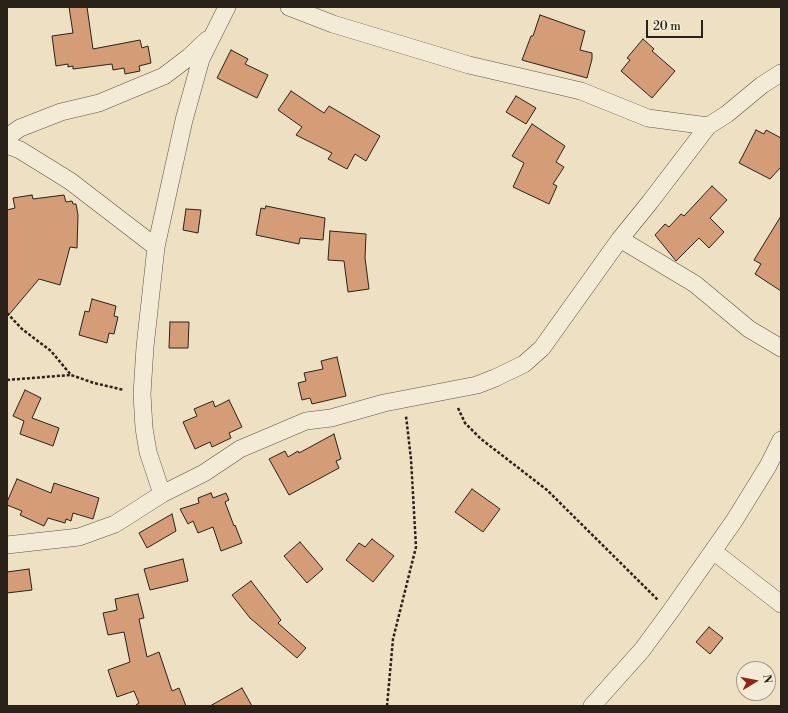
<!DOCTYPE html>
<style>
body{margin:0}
#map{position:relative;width:788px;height:713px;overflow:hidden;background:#eee0c2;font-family:"Libre Bodoni",serif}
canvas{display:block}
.frame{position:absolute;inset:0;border:8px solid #2a2219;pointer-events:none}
.north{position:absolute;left:736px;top:661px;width:40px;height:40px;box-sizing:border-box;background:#f4ebd7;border:1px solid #a39b8b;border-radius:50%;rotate:80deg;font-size:11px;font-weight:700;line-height:16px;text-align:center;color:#2a2219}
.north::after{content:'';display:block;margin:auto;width:14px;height:18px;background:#8f2418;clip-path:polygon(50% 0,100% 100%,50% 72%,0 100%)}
.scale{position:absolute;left:646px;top:20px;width:57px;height:18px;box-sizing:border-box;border:2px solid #2a2219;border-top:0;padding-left:5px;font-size:12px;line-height:14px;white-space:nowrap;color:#2a2219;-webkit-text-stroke:3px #f4ebd7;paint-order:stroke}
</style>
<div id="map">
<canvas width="788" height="713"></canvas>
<div class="frame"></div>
<div class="north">N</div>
<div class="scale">20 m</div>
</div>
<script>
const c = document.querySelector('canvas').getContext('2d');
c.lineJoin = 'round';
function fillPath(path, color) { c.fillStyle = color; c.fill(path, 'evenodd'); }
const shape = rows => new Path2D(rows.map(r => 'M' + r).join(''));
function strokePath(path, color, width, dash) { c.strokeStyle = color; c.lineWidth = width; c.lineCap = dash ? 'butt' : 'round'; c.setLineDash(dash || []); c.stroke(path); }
const building = shape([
 [69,7,87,7,93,49,140,40,142,48,148,46,151,63,139,66,140,71,125,74,124,68,113,70,112,64,73,69,73,66,68,67,68,64,56,66,52,36,73,33,69,7],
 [540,15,585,31,580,50,592,53,592,59,587,78,522,60,531,36,533,36,540,15],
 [643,39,654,49,652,51,675,71,652,98,621,71,630,60,627,58,643,39],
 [231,50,248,59,245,64,268,75,257,98,217,78,231,50],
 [291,91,324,113,329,106,380,136,366,161,355,154,347,169,328,159,332,153,296,135,302,127,278,110,291,91],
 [516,96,536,108,526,124,506,112,516,96],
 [532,124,565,146,556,162,564,167,553,184,557,186,549,204,513,187,524,163,512,156,532,124],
 [756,130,764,134,766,130,781,138,781,167,770,179,739,163,756,130],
 [712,186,727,200,710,218,724,232,709,248,699,238,676,261,655,235,665,224,669,227,681,214,684,216,712,186],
 [32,195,33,199,64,195,66,202,72,201,73,204,76,204,78,215,77,248,70,247,60,285,39,279,7,317,7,210,15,208,13,198,32,195],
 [266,206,325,218,323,240,300,238,299,244,256,235,261,208,265,209,266,206],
 [186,209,201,210,198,233,183,230,186,209],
 [781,216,781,291,755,274,761,264,754,260,781,216],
 [330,231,366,234,365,258,369,289,348,292,344,261,328,260,330,231],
 [92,299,116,306,114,316,118,317,114,334,109,333,107,343,79,335,85,311,89,312,92,299],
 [170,322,189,322,188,348,169,348,170,322],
 [337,357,346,396,312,404,310,398,302,400,298,383,306,381,304,373,323,369,321,361,337,357],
 [25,390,41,398,32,418,59,428,53,446,20,434,24,421,13,416,25,390],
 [229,400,242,427,229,433,231,438,212,447,210,442,195,449,183,422,197,416,194,409,213,401,215,407,229,400],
 [334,434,341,459,336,461,339,468,289,495,269,459,285,451,288,457,298,451,299,453,334,434],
 [17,479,51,493,54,483,99,498,93,519,73,513,71,521,66,519,65,523,48,518,44,526,20,515,22,511,7,505,7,502,17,479],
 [472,489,500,509,483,532,455,512,472,489],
 [211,493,213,498,226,493,229,500,225,502,234,526,235,525,242,543,221,551,213,527,198,533,193,521,188,524,180,509,199,503,198,498,211,493],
 [172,514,176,531,147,548,139,533,172,514],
 [372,539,394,556,373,582,346,560,359,543,365,547,372,539],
 [300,542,323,569,307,583,284,556,300,542],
 [183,559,188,581,150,590,144,569,183,559],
 [29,569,32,590,7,593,7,572,29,569],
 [251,581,281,620,278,623,306,648,297,658,250,618,232,595,251,581],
 [138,594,144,618,139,619,147,657,159,652,172,691,179,688,186,706,136,706,136,705,139,703,134,691,117,697,108,670,130,662,124,632,108,635,103,613,117,610,115,599,138,594],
 [709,627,723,638,710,654,696,642,709,627],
 [242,688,252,706,210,706,242,688]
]);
fillPath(building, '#d59c78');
strokePath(building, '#2a2219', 1);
const minor = shape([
 [289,7,333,24,469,65,581,91,648,118,708,126],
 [7,137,20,128,61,112,99,103,164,76,189,57,207,40],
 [7,145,20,150,70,181,156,247],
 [620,239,695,284,749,329,781,348],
 [162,494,148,452,144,428,142,394,145,347,156,247,184,120,201,59,227,7],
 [7,545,79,537,115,524,162,494,204,473,240,449,306,421,331,418,384,403,477,385,495,378,524,364,542,348,620,239,650,202,708,126,727,114,762,85,781,73],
 [713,551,781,604],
 [592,706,642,650,670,612,734,521,768,466,781,440]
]);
strokePath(minor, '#5b5243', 18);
strokePath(shape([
 [7,313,22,329,51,351,71,375,94,383,124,390],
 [7,380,70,375],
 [458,408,465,423,481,439,547,490,658,600],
 [387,706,393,639,416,547,411,459,406,416]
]), '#2a2219', 2.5, [3, 2]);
strokePath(minor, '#f4ebd7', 17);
</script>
